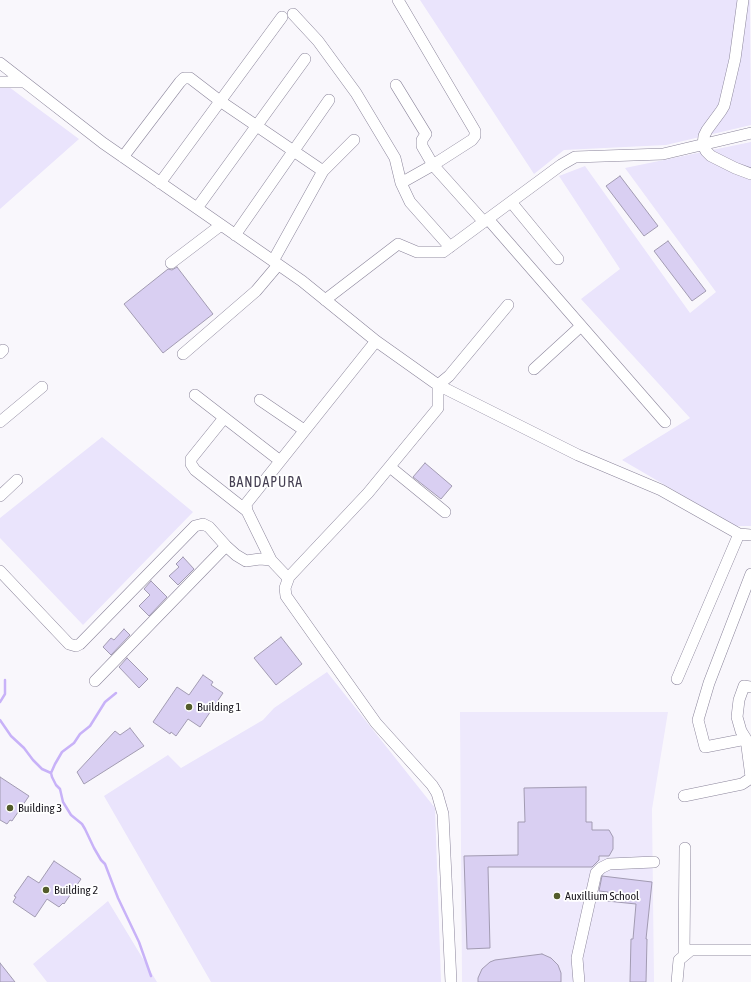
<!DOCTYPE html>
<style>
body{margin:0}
canvas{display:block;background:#f9f7fc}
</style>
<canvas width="751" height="982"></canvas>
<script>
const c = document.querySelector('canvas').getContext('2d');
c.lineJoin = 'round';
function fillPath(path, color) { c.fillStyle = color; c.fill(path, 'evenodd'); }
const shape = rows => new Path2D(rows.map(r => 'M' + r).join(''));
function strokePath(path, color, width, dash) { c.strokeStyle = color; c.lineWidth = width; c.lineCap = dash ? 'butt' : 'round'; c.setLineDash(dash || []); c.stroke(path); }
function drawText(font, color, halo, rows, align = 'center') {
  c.font = font + ' "Asap Condensed",sans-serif'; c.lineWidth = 3.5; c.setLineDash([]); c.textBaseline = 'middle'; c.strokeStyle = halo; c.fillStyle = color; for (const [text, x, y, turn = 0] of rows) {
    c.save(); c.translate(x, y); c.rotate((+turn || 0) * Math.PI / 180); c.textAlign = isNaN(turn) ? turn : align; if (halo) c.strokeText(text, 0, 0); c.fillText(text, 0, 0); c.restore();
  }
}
fillPath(shape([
 [460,712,668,712,652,809,654,982,462,982]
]), '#eee9fc');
fillPath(shape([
 [420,0,750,0,751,125,666,145,564,150,534,174],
 [0,87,9,87,79,139,0,209],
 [751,142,751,526,735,526,622,460,690,418,581,299,620,269,559,176,585,166,690,313,716,292,625,168],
 [102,437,193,512,83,625,0,538,0,518],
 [327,672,435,808,441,982,211,982,104,796,168,755,181,768,263,720,274,708],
 [108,901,157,982,47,982,33,964]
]), '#eae4fc');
strokePath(shape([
 [116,693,105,702,90,726,80,734,74,743,62,752,55,764,51,773,52,777,56,785,60,789,63,802,71,815,82,824,85,829,94,848,101,860,105,864,118,898,139,942,151,976],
 [0,702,5,694,5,680],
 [0,720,11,736,24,748,33,760,42,769,51,773]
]), '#c8b2f8', 2.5);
const building = shape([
 [620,176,658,226,644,236,606,186,620,176],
 [668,241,706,291,692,301,654,251,668,241],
 [177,267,213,314,163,353,124,304,168,269,172,270,177,267],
 [425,463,452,486,441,499,413,477,425,463],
 [183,557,194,569,178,585,169,576,179,567,176,564,183,557],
 [151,581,167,597,149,616,139,606,150,595,144,589,151,581],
 [124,629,130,635,111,655,103,647,111,638,114,640,124,629],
 [281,637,302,664,276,685,254,658,281,637],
 [127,658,148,679,139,688,119,667,127,658],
 [203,675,213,682,211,685,223,693,200,727,188,719,176,736,171,732,170,734,153,722,177,687,189,695,203,675],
 [130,728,144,746,84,784,77,772,115,731,120,735,130,728],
 [0,777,29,796,12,821,10,820,7,824,0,820,0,777],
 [586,787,586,822,592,822,592,830,609,830,613,837,613,849,609,856,599,856,599,860,592,867,488,867,490,948,467,949,464,856,518,855,518,822,525,822,524,788,586,787],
 [54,861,81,879,64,904,63,903,59,907,47,899,35,917,13,902,16,897,14,896,28,876,39,883,54,861],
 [602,876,652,882,646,939,647,939,646,982,630,982,631,939,633,939,636,904,607,901,608,892,599,891,602,876],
 [542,954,551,958,558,965,561,973,561,982,478,982,478,978,482,969,490,962,495,960,542,954],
 [0,963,15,982,0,982,0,963]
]);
fillPath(building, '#d9cff2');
strokePath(building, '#a29bb2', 1);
const minor = shape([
 [398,0,475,131,475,136,472,140,433,165,401,183],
 [743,0,735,59,724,106,721,111,707,130,704,136,703,145,706,151,711,156,735,168,751,174],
 [293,14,318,41,356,93,395,158,401,183,410,202,450,247],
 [0,63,103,143,302,281,376,341,438,385,578,455,661,490,739,534,751,535],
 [0,82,24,82],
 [396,85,426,134,422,140,422,146,433,165,484,222],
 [123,157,180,82,184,78,190,78,220,101,323,171],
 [160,183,282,17],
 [511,202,558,259],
 [197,208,305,59],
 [488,219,665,422],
 [235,235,329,100],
 [273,261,323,171,354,140],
 [171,263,221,225],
 [325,300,398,244,417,252,443,252,561,165,575,157,663,154,751,133],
 [0,353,3,350],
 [183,354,256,291,278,265],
 [534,369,581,326],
 [438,385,438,408,368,493,289,577,285,588,286,596,376,723,432,785,437,793,443,814,451,982],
 [438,385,449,376,508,305],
 [195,395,279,460],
 [260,400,304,430],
 [224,418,191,459,191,464,195,470,247,511],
 [0,422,42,387],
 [390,467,445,512],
 [0,496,17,480],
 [271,560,247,511,246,504,376,341],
 [0,571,69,644,76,646,80,644,195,526,203,524,209,527,226,546,236,555,246,561,260,559,271,560,288,578],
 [751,574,709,683,698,720,705,747,746,739,751,777],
 [677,679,739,534],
 [95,681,226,546],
 [746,739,741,731,737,717,739,700,744,686,751,687],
 [684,796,742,784,751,778],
 [684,954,685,848],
 [579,982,577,958,596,873,601,868,609,864,654,862],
 [677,982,679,960,691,950,751,950]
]);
strokePath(minor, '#8b859b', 12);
strokePath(minor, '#fff', 11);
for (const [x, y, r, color] of [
 [189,707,4,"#535c2b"],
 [10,808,4,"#535c2b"],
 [46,890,4,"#535c2b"],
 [557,896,4,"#535c2b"]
]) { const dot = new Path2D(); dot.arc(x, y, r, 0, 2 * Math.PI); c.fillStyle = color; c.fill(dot); strokePath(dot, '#fff', 1.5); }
drawText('12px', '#19161e', '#fff', [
 ["Building 1",197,707],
 ["Building 3",18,808],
 ["Building 2",54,890],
 ["Auxillium School",565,896]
], 'left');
c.letterSpacing = '1px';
drawText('14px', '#453f52', '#fff', [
 ["BANDAPURA",266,483]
]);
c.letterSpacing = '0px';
</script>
